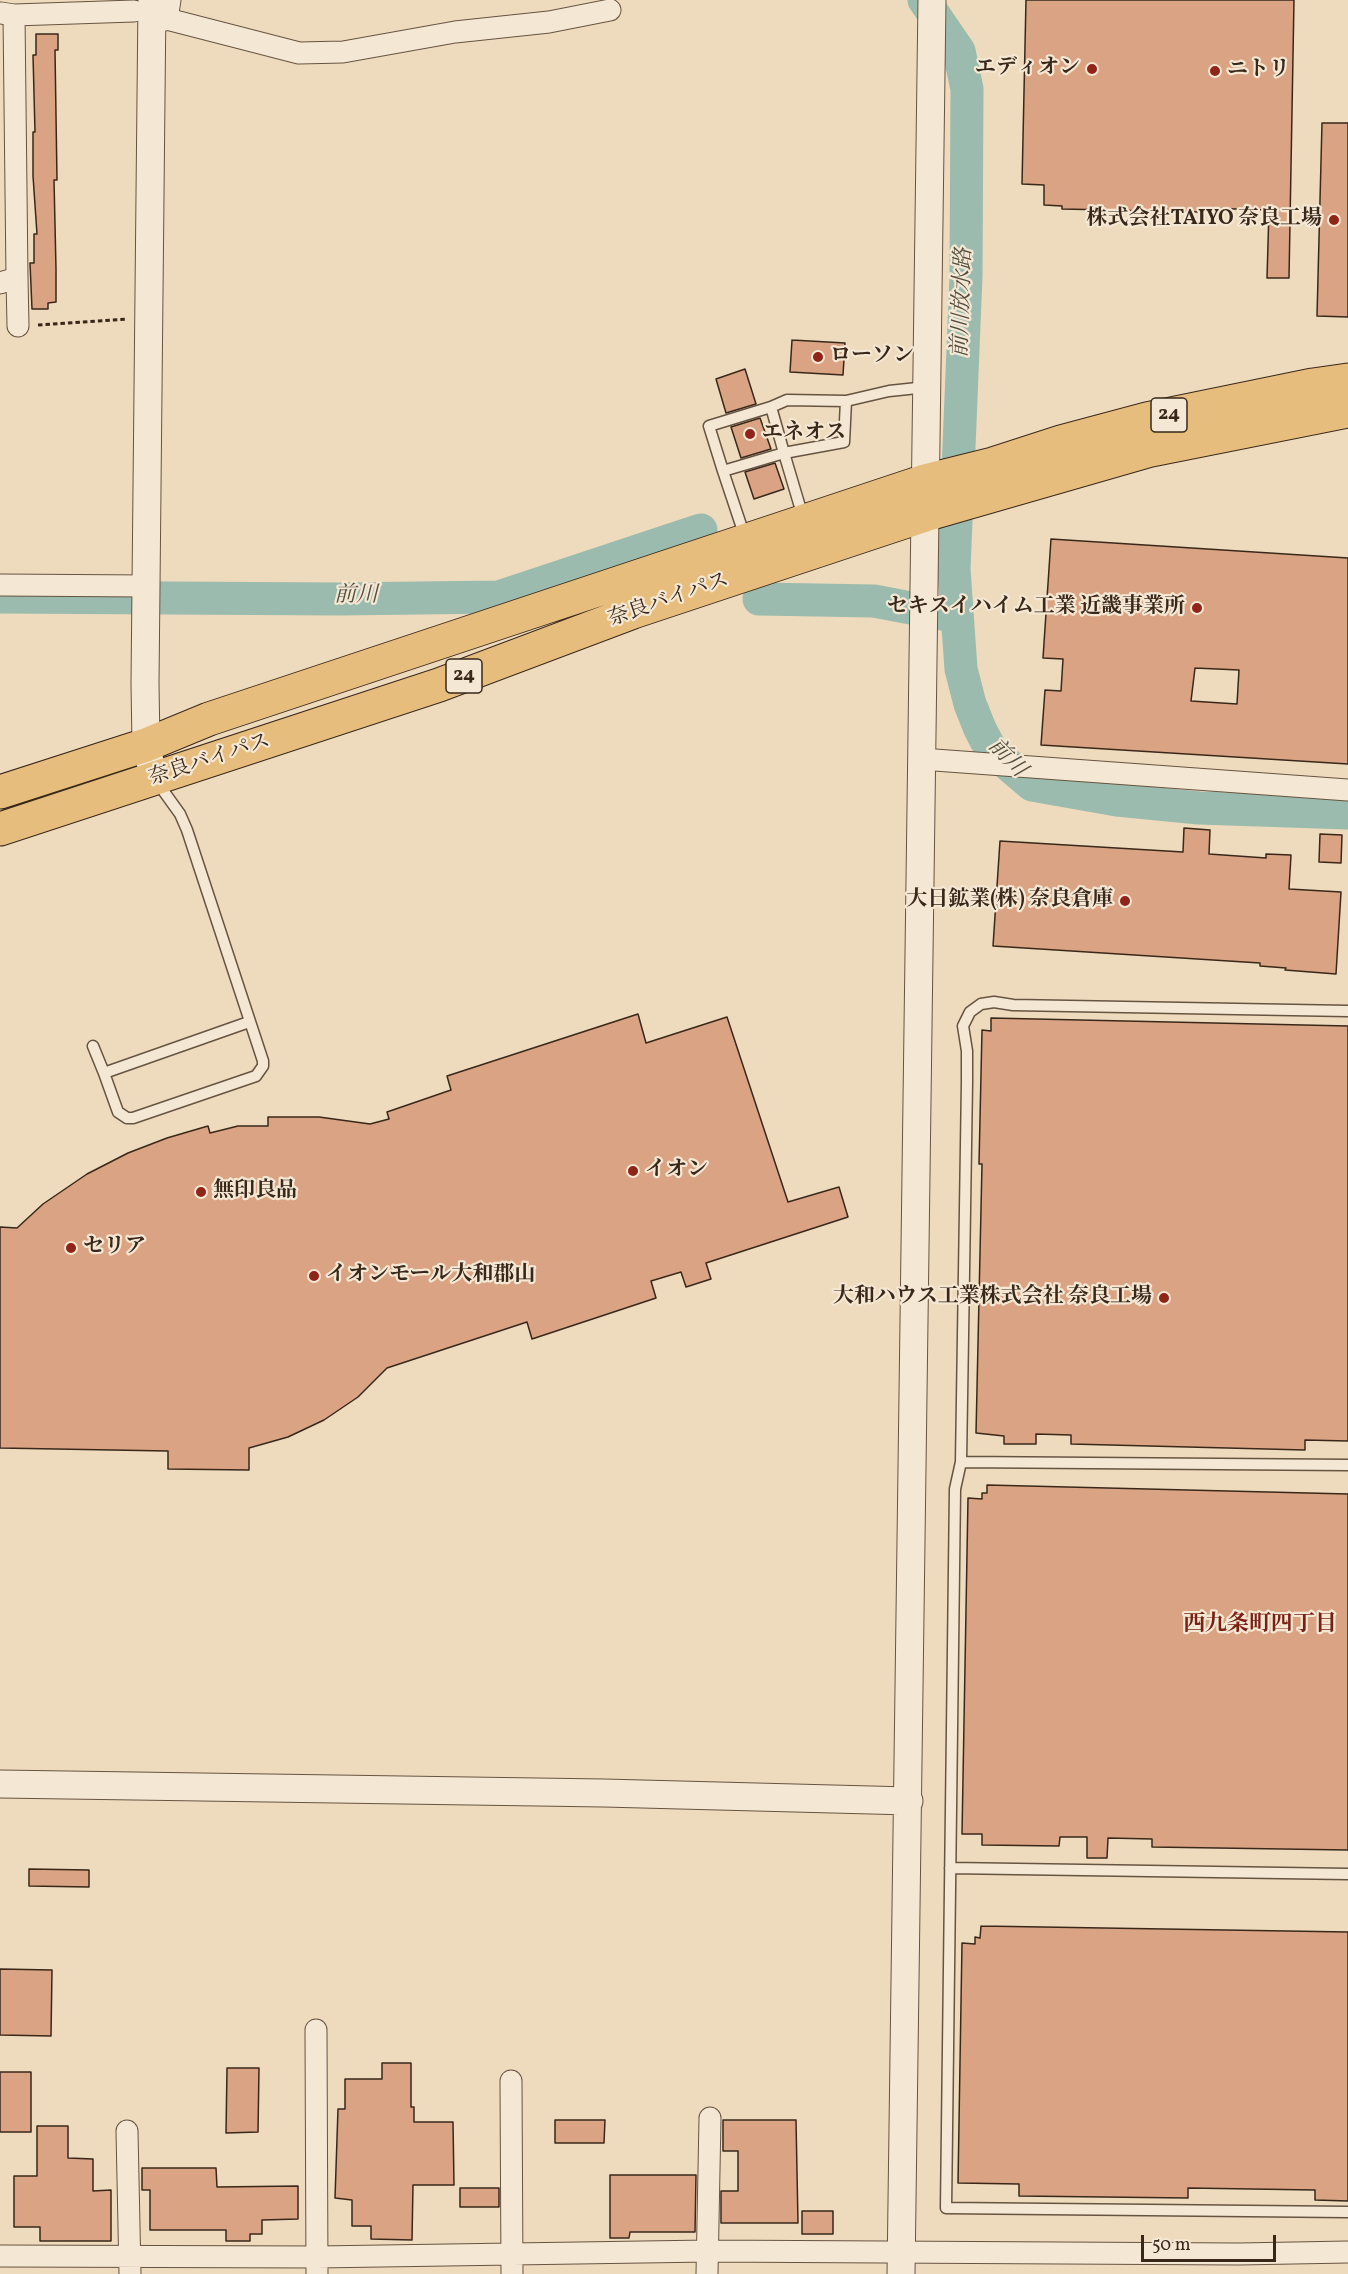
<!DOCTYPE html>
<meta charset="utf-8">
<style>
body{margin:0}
#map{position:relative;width:1348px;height:2274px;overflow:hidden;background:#eedabc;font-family:Vollkorn,serif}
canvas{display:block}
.scale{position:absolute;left:1141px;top:2235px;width:135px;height:27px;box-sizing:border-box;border:3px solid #39281a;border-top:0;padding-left:8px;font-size:18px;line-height:21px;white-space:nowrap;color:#39281a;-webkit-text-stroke:4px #f4e7d3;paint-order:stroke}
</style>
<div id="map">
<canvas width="1348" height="2274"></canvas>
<div class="scale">50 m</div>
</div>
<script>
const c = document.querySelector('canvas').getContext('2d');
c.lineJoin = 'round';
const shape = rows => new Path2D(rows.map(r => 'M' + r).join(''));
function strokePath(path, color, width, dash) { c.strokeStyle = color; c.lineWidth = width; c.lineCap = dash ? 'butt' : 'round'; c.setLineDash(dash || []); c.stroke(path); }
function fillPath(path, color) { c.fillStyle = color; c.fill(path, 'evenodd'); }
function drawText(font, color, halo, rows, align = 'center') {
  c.font = font + ' Vollkorn,"Noto Serif JP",serif'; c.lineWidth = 4.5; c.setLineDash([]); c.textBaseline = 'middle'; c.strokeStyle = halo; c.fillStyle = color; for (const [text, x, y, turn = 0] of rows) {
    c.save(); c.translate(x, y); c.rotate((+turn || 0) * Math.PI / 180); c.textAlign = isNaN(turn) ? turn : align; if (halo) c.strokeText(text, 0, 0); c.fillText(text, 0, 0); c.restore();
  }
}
strokePath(shape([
 [924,0,959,51,967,89,966,276,954,569,961,669,970,704,980,729,991,750,1032,785,1117,800,1199,808,1348,813],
 [0,597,339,599,499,597,701,530],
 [759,599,874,601,953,616]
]), '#9abbad', 33);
const building = shape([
 [1026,0,1294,0,1289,278,1267,278,1269,210,1203,208,1203,212,1062,209,1062,206,1044,205,1044,185,1022,184,1026,0],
 [36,34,58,34,58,50,55,50,57,180,54,180,56,269,56,302,48,303,48,309,32,309,30,263,34,263,34,234,37,234,33,176,33,132,35,132,33,55,36,55,36,34],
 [1322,123,1348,123,1348,317,1317,316,1322,123],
 [792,340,845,343,843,375,790,372,792,340],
 [745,369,756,404,726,413,716,379,745,369],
 [760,418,771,449,741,458,731,427,760,418],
 [775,463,784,489,754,499,745,472,775,463],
 [1051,539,1348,558,1348,764,1041,745,1045,690,1061,691,1063,659,1043,658,1051,539],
 [1195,668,1239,670,1237,704,1191,701,1195,668],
 [1184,828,1210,830,1209,854,1266,858,1266,854,1291,855,1289,889,1341,892,1336,974,1285,970,1286,968,1260,966,1260,963,993,946,1000,841,1183,852,1184,828],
 [1320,834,1342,835,1341,863,1319,862,1320,834],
 [638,1014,646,1043,727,1017,788,1202,839,1187,848,1217,706,1263,711,1279,686,1287,681,1272,651,1281,656,1298,532,1339,527,1322,387,1368,358,1397,324,1420,288,1437,249,1448,249,1470,168,1469,168,1451,0,1448,0,1227,17,1228,43,1204,87,1174,128,1153,167,1138,208,1126,210,1133,238,1126,268,1126,268,1117,319,1117,370,1124,389,1119,387,1112,451,1090,447,1076,638,1014],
 [991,1018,1348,1026,1348,1441,1305,1440,1305,1450,1071,1444,1071,1435,1036,1434,1036,1444,1004,1444,1004,1436,976,1433,982,1164,979,1164,982,1030,991,1031,991,1018],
 [987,1485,1348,1494,1348,1850,1152,1847,1152,1839,1108,1838,1107,1858,1087,1858,1087,1837,1060,1837,1059,1846,982,1845,982,1834,962,1834,968,1498,982,1499,982,1493,987,1493,987,1485],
 [29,1869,89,1870,89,1887,29,1886,29,1869],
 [981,1926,1348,1932,1348,2201,1315,2200,1315,2190,1188,2188,1188,2198,1019,2196,1019,2184,958,2183,962,1943,975,1944,975,1937,980,1938,981,1926],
 [0,1969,52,1970,51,2036,0,2035,0,1969],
 [382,2063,411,2063,411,2107,414,2107,414,2122,453,2122,454,2185,413,2185,412,2240,371,2239,371,2226,352,2226,352,2200,335,2198,338,2109,345,2109,345,2079,382,2079,382,2063],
 [227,2068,259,2068,258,2132,226,2133,227,2068],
 [0,2072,31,2072,31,2132,0,2132,0,2072],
 [555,2120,605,2120,604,2143,555,2143,555,2120],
 [723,2120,796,2120,798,2223,721,2223,721,2191,738,2191,738,2151,723,2151,723,2120],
 [37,2126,68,2126,68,2158,93,2159,93,2191,111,2190,111,2241,40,2241,40,2227,14,2227,14,2176,37,2176,37,2126],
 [142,2168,216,2168,217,2187,298,2186,298,2219,262,2220,262,2234,250,2234,250,2241,226,2241,226,2230,150,2230,150,2190,142,2190,142,2168],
 [610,2175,696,2175,695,2232,630,2232,629,2238,610,2238,610,2175],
 [460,2188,499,2188,499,2207,460,2207,460,2188],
 [802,2211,833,2211,833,2234,802,2234,802,2211]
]);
fillPath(building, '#d9a384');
strokePath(building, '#39281a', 1.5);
const service = shape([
 [723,471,709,426,771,407],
 [803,517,784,453,844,442,846,401,889,391,927,387],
 [745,537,723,471,784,453,771,407,787,400,846,401],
 [157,782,180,814,187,830,263,1061,263,1066,256,1076,133,1118,127,1118,118,1112,104,1073,249,1022],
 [1348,1011,1013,1005,994,1002,981,1004,970,1012,963,1026,967,1051,967,1082,961,1462,1348,1465],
 [93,1046,104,1073],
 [961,1462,955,1489,946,2208,1348,2212],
 [950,1868,1348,1874]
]);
const minor = shape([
 [1,13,14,15,134,11],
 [167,19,299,53,343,52,455,32,549,22,610,10],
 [155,23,167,19,170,0],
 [17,278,18,326],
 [0,283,17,278,14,15],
 [0,585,147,586],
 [921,759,1348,790],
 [316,2030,317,2274],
 [511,2081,512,2274],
 [127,2131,130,2274],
 [0,2256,317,2257,708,2251,1239,2254,1348,2252],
 [707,2274,710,2118]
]);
const tertiary = shape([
 [152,0,145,683,146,745,154,778],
 [0,1784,604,1793,909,1801],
 [901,2274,932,0]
]);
const trunk = shape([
 [0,792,146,745,209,719,925,481,993,464,1061,442,1147,419,1313,385,1348,380],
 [0,829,439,685,633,612,925,515,1151,450,1348,411]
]);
strokePath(service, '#665442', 13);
strokePath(minor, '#665442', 23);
strokePath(tertiary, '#665442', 29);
strokePath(trunk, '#39281a', 35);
strokePath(shape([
 [38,325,127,319]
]), '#39281a', 3, [4.5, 3]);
strokePath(service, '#f4e7d3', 10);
strokePath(minor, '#f4e7d3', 21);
strokePath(tertiary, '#f4e7d3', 27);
strokePath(trunk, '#e7bd7e', 33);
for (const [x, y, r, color] of [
 [1092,69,6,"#8f2418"],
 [1215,71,6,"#8f2418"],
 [1334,220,6,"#8f2418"],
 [818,357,6,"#8f2418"],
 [750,434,6,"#8f2418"],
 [1197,608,6,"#8f2418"],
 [1125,901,6,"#8f2418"],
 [633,1171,6,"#8f2418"],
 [201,1192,6,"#8f2418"],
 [71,1248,6,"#8f2418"],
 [314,1276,6,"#8f2418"],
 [1164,1298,6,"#8f2418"]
]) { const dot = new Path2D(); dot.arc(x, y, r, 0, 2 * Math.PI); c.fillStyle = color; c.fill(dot); strokePath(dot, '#f4e7d3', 2); }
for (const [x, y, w] of [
 [1169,415,36],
 [464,676,36]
]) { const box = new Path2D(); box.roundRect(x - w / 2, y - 17, w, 34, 4.5); c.fillStyle = '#f4e7d3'; c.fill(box); strokePath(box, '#39281a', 1.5); }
drawText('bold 20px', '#39281a', null, [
 ["24",1169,415],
 ["24",464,676]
]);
drawText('bold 21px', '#39281a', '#f4e7d3', [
 ["エディオン",1080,69,"right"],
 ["ニトリ",1227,71],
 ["株式会社TAIYO 奈良工場",1322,220,"right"],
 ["ローソン",830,357],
 ["エネオス",762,434],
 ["セキスイハイム工業 近畿事業所",1185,608,"right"],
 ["大日鉱業(株) 奈良倉庫",1113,901,"right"],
 ["イオン",645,1171],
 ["無印良品",213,1192],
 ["セリア",83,1248],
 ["イオンモール大和郡山",326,1276],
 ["大和ハウス工業株式会社 奈良工場",1152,1298,"right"]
], 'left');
drawText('21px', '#39281a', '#f4e7d3', [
 ["奈良バイパス",669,601,-19],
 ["奈良バイパス",210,761,-18]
]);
drawText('italic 22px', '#514d3f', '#f4e7d3', [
 ["前川放水路",964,303,-88],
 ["前川",356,597],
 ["前川",1006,759,46]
]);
drawText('bold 22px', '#7a1f14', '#f4e7d3', [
 ["西九条町四丁目",1260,1626]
]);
</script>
